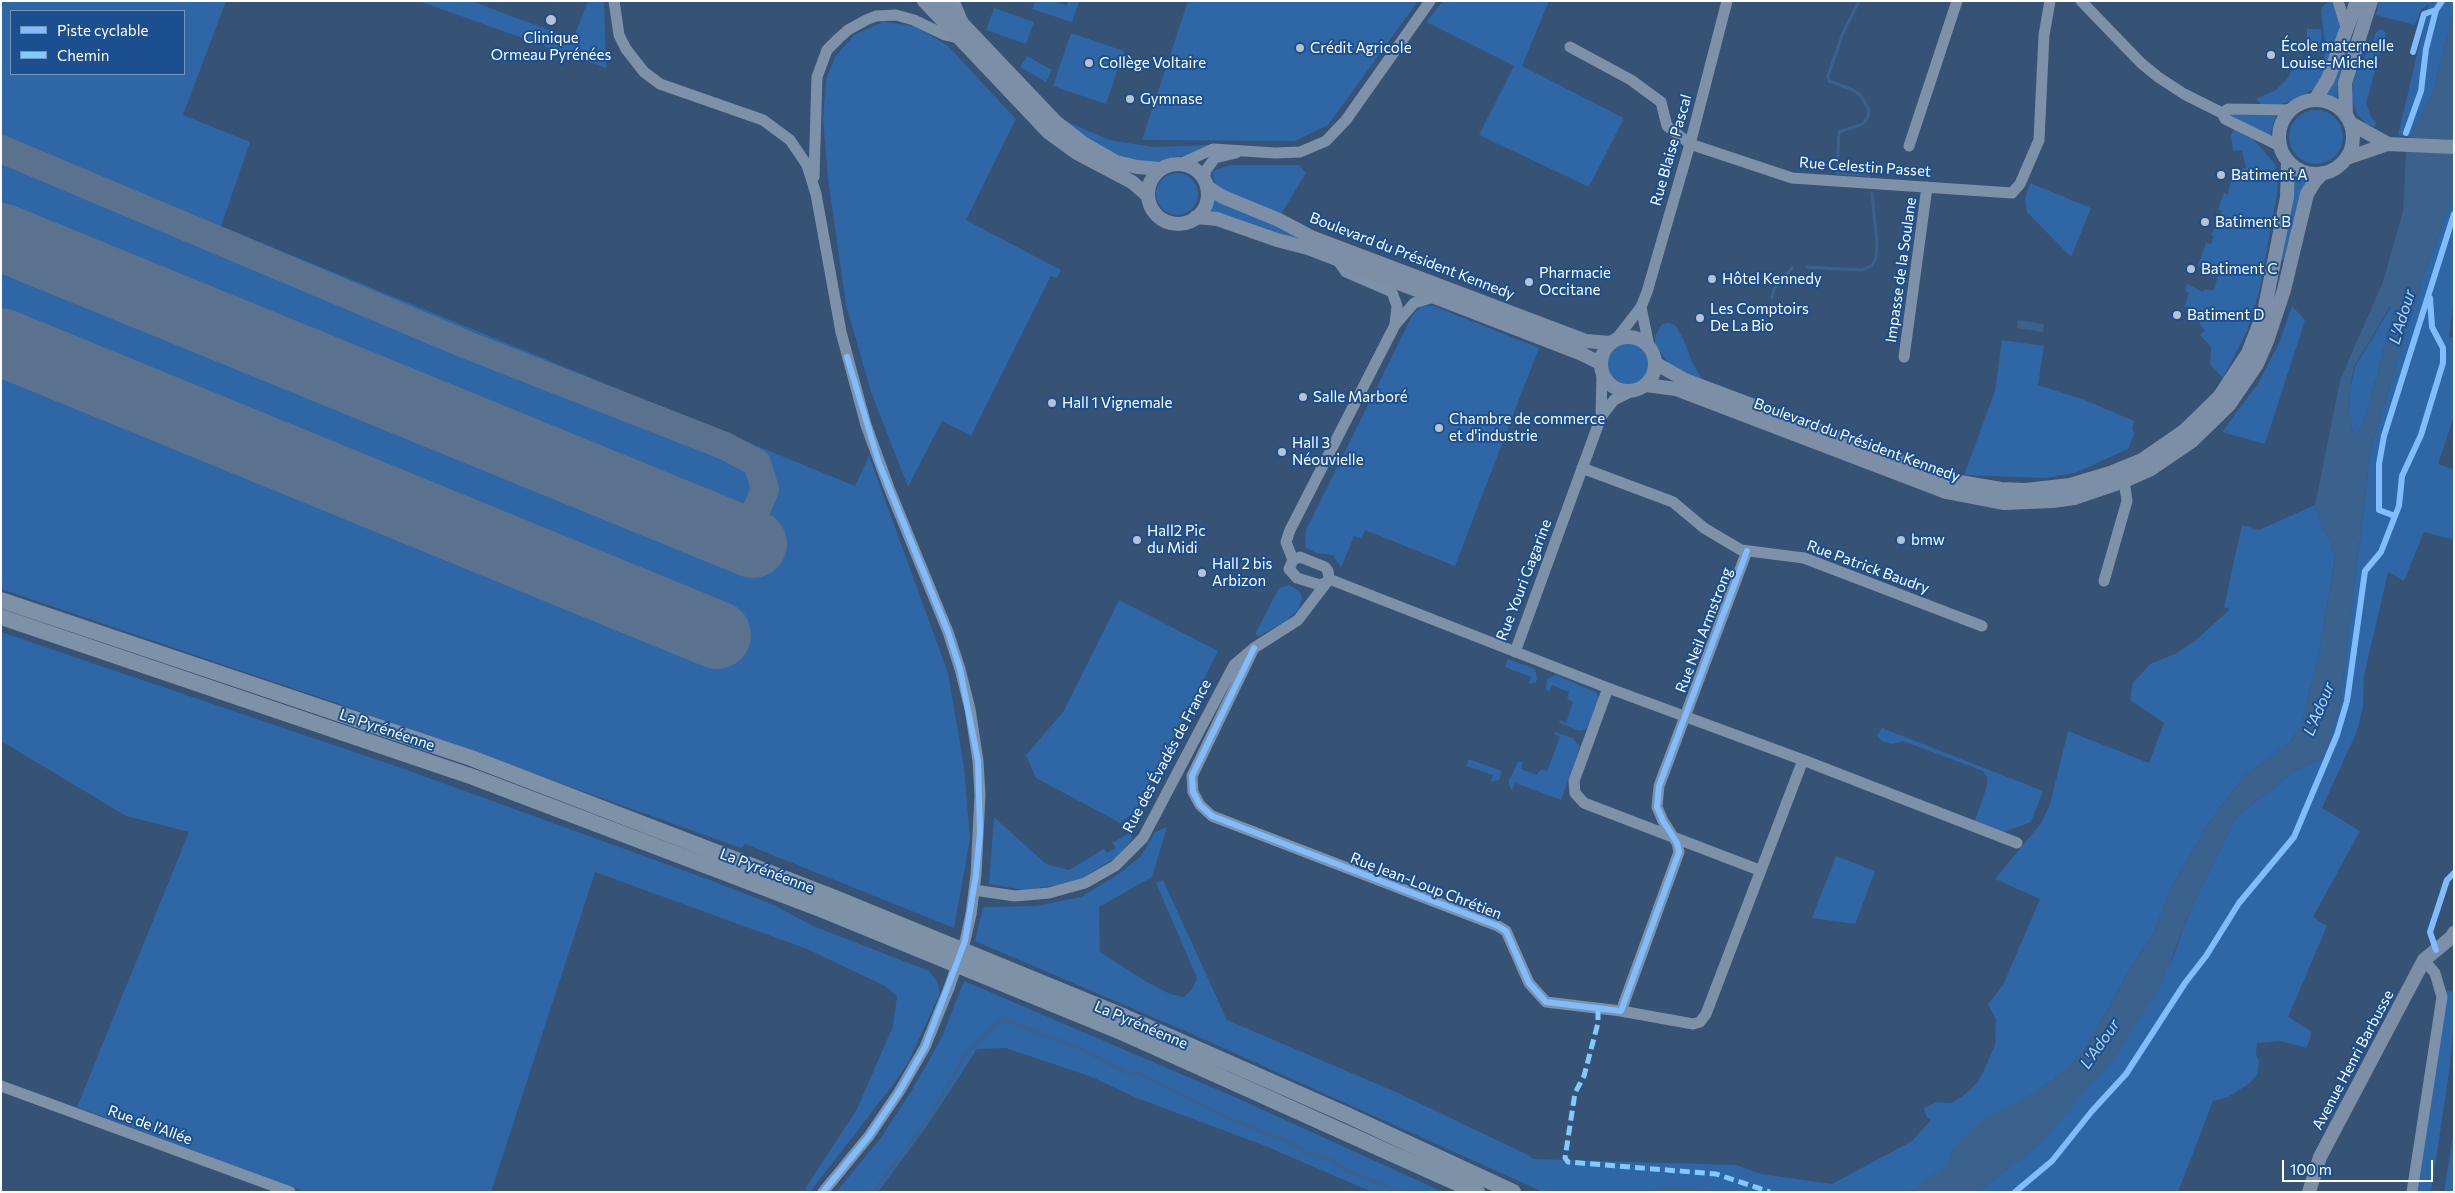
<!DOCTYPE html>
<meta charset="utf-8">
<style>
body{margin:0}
#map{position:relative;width:2455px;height:1193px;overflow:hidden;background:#365274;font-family:Commissioner,sans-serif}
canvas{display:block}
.frame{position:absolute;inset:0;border:2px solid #fff;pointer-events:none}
.legend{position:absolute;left:10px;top:10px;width:175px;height:65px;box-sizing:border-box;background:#1b4f8f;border:1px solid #7695bc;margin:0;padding:6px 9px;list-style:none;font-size:15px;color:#fff}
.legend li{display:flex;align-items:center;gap:10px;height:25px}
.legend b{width:25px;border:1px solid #7695bc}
.scale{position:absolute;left:2282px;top:1160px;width:151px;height:22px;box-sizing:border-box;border:2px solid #fff;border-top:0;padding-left:6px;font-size:15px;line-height:18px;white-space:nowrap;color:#fff;-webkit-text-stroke:4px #1b4f8f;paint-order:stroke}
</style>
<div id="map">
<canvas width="2455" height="1193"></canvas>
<div class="frame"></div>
<ul class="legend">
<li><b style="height:6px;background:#80bcff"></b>Piste cyclable</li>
<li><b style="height:6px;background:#80caff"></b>Chemin</li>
</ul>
<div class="scale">100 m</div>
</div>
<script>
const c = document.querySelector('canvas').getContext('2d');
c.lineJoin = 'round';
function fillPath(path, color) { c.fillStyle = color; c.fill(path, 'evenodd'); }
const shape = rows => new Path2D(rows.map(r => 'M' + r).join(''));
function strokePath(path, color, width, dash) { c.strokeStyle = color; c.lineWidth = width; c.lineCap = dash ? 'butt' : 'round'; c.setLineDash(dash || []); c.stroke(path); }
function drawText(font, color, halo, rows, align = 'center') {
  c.font = font + ' Commissioner,sans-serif'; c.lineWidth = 4; c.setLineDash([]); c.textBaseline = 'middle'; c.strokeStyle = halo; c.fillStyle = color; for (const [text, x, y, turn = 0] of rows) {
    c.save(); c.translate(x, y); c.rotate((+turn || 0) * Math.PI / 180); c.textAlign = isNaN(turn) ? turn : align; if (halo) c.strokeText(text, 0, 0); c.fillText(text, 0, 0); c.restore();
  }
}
fillPath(shape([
 [1,1,226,1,183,115,250,142,221,226,855,486,869,456,948,673,964,767,970,839,954,928,745,844,741,848,336,703,1,589],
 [11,11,184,11,184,74,11,74],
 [419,1,471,1,573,39,588,1,604,1,606,68],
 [1035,1,1055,1,1067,6,1068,1,1079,2,1072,22,1032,9],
 [1188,1,1418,1,1328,125,1295,141,1142,140],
 [1443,1,1549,1,1522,66,1624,118,1589,187,1479,135,1514,66,1426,22],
 [2379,1,2454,1,2454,10,2433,92,2410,137,2398,135,2429,4,2421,10,2415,25,2376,15],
 [2328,2,2334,2,2344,26,2323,77,2314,89,2293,100,2275,106,2263,106,2256,99,2276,90,2287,79,2296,64,2324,66,2325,44,2321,11,2322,7],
 [994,8,1034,22,1026,44,986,30],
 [883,22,915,26,948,46,1016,119,966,220,1061,270,1057,278,1051,276,971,436,942,421,908,487,871,392,846,305,828,179,823,119,826,80,835,57,854,35],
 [2307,29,2321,29,2322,52,2306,52],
 [2381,29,2386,33,2366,103,2371,117,2376,123,2375,127,2366,124,2357,114,2352,99,2353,82,2358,67,2372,44,2376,32],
 [1071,33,1124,51,1106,104,1053,86],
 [2345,48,2350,50,2338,83,2337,99,2325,94],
 [1027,56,1052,70,1046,82,1020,67],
 '2289 137a27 27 0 1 1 54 0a27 27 0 1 1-54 0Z',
 [2230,114,2244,115,2276,115,2270,136,2229,117],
 [1068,122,1109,140,1153,147,1212,145,1184,156,1174,157,1151,164,1118,157,1065,124],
 [2234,129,2253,139,2275,164,2278,178,2277,195,2259,292,2247,331,2223,378,2210,364,2211,347,2200,335,2205,330,2199,323,2201,321,2185,306,2189,293,2185,291,2187,284,2203,292,2205,289,2213,291,2220,271,2198,266,2206,243,2211,244,2214,236,2211,235,2222,211,2218,209,2224,193,2228,194,2233,173,2246,167,2242,150,2233,151,2231,135],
 [1231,165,1299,165,1306,173,1280,216,1238,200,1215,184,1212,171],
 '1156 194a21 21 0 1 1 42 0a21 21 0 1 1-42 0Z',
 [2293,175,2309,181,2286,261,2281,260],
 [2030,183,2091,208,2071,257,2027,212,2025,199],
 [2454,193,2454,296,2449,337,2454,338,2454,416,2438,464,2454,470,2454,540,2424,532,2404,581,2388,572,2364,676,2363,707,2357,731,2322,808,2360,831,2313,917,2327,926,2288,1017,2311,1031,2310,1040,2306,1048,2281,1041,2257,1043,2256,1055,2259,1061,2257,1074,2250,1083,2228,1097,2213,1101,2178,1192,1977,1192,2039,1145,2172,959,2190,911,2236,817,2296,770,2321,759,2326,749,2339,712,2367,483,2369,455,2421,284],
 [1213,198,1274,223,1302,237,1300,241,1207,212],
 [1422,306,1434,306,1539,348,1455,566,1365,530,1362,539,1354,536,1341,568,1333,555,1316,553,1305,547,1306,530,1413,314],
 [2292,306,2305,320,2265,444,2222,432,2259,382,2280,341],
 [2391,307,2394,307,2377,376,2363,423,2357,433,2353,434,2349,412,2350,389,2355,367],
 [1668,323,1675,325,1684,340,1692,362,1702,379,1685,374,1670,365,1664,357,1655,343,1655,336,1662,324],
 [2002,340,2044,346,2038,385,2085,400,2134,421,2132,430,2135,433,2128,449,2075,473,2045,478,1964,475,1995,391],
 '1607 364a21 21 0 1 1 42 0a21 21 0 1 1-42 0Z',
 [2315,505,2322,528,2329,538,2335,557,2318,658,2301,726,2290,742,2244,776,2210,821,2170,889,2155,931,2132,965,2088,1045,2075,1061,2053,1080,1954,1147,1947,1165,1911,1192,1717,1192,1706,1189,1657,1188,1655,1192,1543,1192,1192,1034,975,941,983,907,1035,906,1081,897,1120,873,1141,856,1155,832,1167,827,1152,877,1099,907,1100,952,1147,982,1170,994,1184,997,1192,989,1197,978,1156,883,1163,880,1227,1020,1396,1092,1528,1155,1533,1159,1736,1165,1761,1174,1832,1184,1912,1141,1931,1120,1926,1116,1924,1108,1937,1102,1951,1103,1964,1095,1977,1083,1984,1070,1995,1045,1996,1019,1988,1004,2003,985,2040,899,1995,879,2041,823,2050,804,2068,731,2149,763,2164,723,2130,700,2133,683,2150,664,2175,654,2195,641,2230,609,2224,607,2242,525,2259,530],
 [1289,585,1300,592,1302,598,1298,610,1283,623,1259,636,1255,634,1279,588],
 [1119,600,1218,651,1136,811,1120,823,1036,778,1026,755,1063,712],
 [1,632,407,770,710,880,776,906,813,926,929,971,937,981,940,993,909,1061,892,1086,810,1192,805,1189,857,1109,893,1026,897,996,885,986,807,949,595,872,491,1192,305,1192,77,1107,189,832,126,816,1,741],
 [1508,659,1535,669,1537,678,1536,682,1529,684,1531,677,1505,667],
 [1556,675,1597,693,1599,698,1587,728,1584,730,1580,731,1559,723,1560,720,1566,723,1573,702,1567,699,1569,692,1552,685,1549,692,1546,689,1547,679],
 [1882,728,2043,791,2031,822,2001,833,1974,823,1987,786,1987,777,1983,771,1903,741,1892,744,1882,741,1877,736],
 [1555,732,1573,738,1580,747,1561,800,1515,783,1512,790,1509,785,1509,780,1518,762,1523,762,1521,769,1537,775,1541,769,1547,771,1560,737,1554,734],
 [1469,759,1502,771,1499,780,1491,782,1493,775,1466,766],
 [994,817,1046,864,1069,870,1104,849,1107,853,1116,848,1112,843,1131,832,1132,839,1117,857,1083,878,1058,885,1024,890,989,884],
 [1836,856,1875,871,1855,924,1812,918],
 [964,981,1237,1098,1443,1192,1372,1192,1263,1145,1134,1097,1092,1077,1006,1048,977,1049,927,1126,878,1192,836,1192,880,1139,912,1090,942,1037],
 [2447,991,2454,992,2454,1021,2449,1073,2431,1192,2417,1192],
 [2454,1129,2454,1192,2444,1192,2452,1142]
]), '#2f66a5');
fillPath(shape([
 [2454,10,2454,193,2421,284,2369,455,2367,483,2339,712,2326,749,2321,759,2296,770,2236,817,2190,911,2161,985,2115,1057,2039,1145,1977,1192,1911,1192,1946,1165,1954,1147,1980,1121,2028,1097,2053,1080,2075,1061,2088,1045,2132,965,2155,931,2170,889,2210,821,2244,776,2290,742,2301,726,2318,658,2335,558,2329,538,2322,528,2315,505,2340,380,2383,282,2403,211,2406,153,2410,137,2433,92],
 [2390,307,2394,308,2377,376,2363,423,2357,433,2353,434,2349,412,2350,389,2354,367],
 [2018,320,2044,324,2043,332,2017,328],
 [1657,1188,1706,1189,1717,1192,1655,1192]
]), '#3b618d');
strokePath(shape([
 [1859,1,1843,33,1828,76,1829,81,1853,90,1861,96,1869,110,1868,117,1863,124,1839,132,1837,173,1867,175,1870,178],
 [1807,267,1862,270,1872,266,1876,258,1877,244,1872,193],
 [1772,298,1774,289,1792,268],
 [873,1192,928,1121,967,1052,1002,1019,1079,1048,1131,1075,1138,1073,1233,1120,1295,1145,1308,1154,1332,1160,1346,1170,1399,1192]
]), '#3b618d', 3);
strokePath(shape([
 [1,149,467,345,725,446,757,463,765,489,747,533]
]), '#5a728e', 28);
strokePath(shape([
 [1,237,753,544],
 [1,342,717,635]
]), '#5a728e', 68);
strokePath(shape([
 [614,1,619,35,626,49,644,72,660,84,763,120,790,140,807,165,816,194,841,332,866,425,889,488,948,632,960,669,970,709,978,761,980,795,976,875,971,914],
 [954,1,963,22],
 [2081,1,2141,63,2158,77,2184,94,2222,113,2225,119,2280,146],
 [2338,1,2347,30],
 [1570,47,1631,80,1661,102,1667,126,1690,144,1792,178,2012,193,2020,184,2039,140,2044,35,2050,1],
 [2222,113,2228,109,2290,110],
 [1909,146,1957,1],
 [1180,164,1213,149,1275,153,1300,152,1326,141,1346,120,1430,1],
 [814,177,817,77,827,50,839,38,848,30,866,20,876,16,896,15,914,20,945,35,958,38],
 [1204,179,1206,170,1215,158,1236,153],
 [1337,259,1346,272,1392,292,1397,306,1395,325],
 [1641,307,1649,346],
 [1617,338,1641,307,1647,292,1690,144,1727,1],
 [1904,357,1927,187],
 [1601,417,1602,376],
 [1582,468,1673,502,1704,528,1741,550,1804,558,1982,626],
 [1300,557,1325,567,1328,571,1329,579,1327,582,1320,585,1297,578,1289,569,1293,560,1300,557],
 [1293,560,1286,542,1290,530,1395,325,1414,303,1434,297],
 [1329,579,1608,688,1803,760,2017,843],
 [2104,581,2127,501,2124,481],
 [1254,648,1192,776,1193,792,1200,805,1212,816,1498,926,1506,931,1529,983,1546,1002,1621,1011,1679,852,1677,843,1663,821,1657,807,1659,786,1747,551],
 [1515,652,1601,417,1614,400,1630,392],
 [1608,688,1574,781,1575,793,1584,803,1759,870],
 [974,890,1015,896,1049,893,1085,883,1115,866,1143,838,1234,665,1254,648,1298,620,1327,582],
 [1621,1011,1693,1024,1700,1022,1706,1014,1803,760],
 [1,1086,290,1192],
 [823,1192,869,1136,899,1092,925,1047,949,988],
 [2412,1192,2442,997,2435,973,2424,960]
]), '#7d92a8', 11);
strokePath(shape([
 [924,1,1048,132,1077,153,1132,182,1147,195],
 [941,1,1056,122,1083,143,1116,162,1137,167,1160,169],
 [2315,100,2328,79,2357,1],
 '2279 137a37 37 0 1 1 74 0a37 37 0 1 1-74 0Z',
 [2346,116,2345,83,2371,1],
 [2350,123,2388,144],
 [2347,158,2388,144,2454,147],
 '1148 194a30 30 0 1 1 60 0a30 30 0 1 1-60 0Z',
 [1207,187,1223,197,1279,220,1311,237,1586,341,1610,343],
 [1196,217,1217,219,1277,240,1308,248,1582,354,1600,363],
 '1601 364a27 27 0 1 1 54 0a27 27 0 1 1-54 0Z',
 [1655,363,1685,380,1954,481,2001,489,2026,490,2070,485,2110,473,2142,460,2184,431,2219,397,2248,353,2264,312,2287,197,2288,162],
 [1646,385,1676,389,1946,492,2003,503,2053,501,2074,498,2124,481,2151,469,2192,441,2229,405,2257,364,2267,341,2284,290,2307,194,2315,181,2323,173],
 [2309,1192,2320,1157,2424,960,2452,937,2454,933]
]), '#7d8ea7', 14);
strokePath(shape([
 [1,600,471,758,830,896,1125,1017,1347,1115,1513,1192],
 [1,617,473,777,823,910,1119,1031,1477,1192]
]), '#7e92a7', 16);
strokePath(shape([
 [949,988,965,941,971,914]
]), '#7d92a8', 11);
strokePath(shape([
 [1598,1010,1598,1023,1584,1076,1575,1093,1565,1158,1568,1162,1716,1174,1770,1192]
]), '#80caff', 5, [10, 5]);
strokePath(shape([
 [2413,52,2424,14,2436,10,2442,1],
 [2406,133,2421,91,2426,49,2436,10],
 [2395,516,2399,506,2402,476,2421,435,2443,363,2443,348,2432,327,2430,298],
 [1254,648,1192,776,1193,792,1200,805,1212,816,1498,926,1506,931,1529,983,1546,1002,1621,1011,1679,852,1677,843,1663,821,1657,807,1659,786,1747,551],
 [2436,950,2430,932,2447,880,2454,873],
 [823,1192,869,1136,899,1092,925,1047,965,941,976,875,980,832,978,761,960,669,948,632,879,463,847,357],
 [2015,1192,2052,1161,2092,1111,2126,1074,2185,983,2206,956,2239,903,2294,837,2337,735,2347,701,2365,571,2381,552,2395,516,2379,510,2379,464,2384,436,2454,214]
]), '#80bcff', 6);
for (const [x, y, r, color] of [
 [551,20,6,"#b9c2ce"],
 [1300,48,5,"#b9c2ce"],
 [2271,55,5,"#b9c2ce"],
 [1089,63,5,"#b9c2ce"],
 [1130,99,5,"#b9c2ce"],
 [2221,175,5,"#b9c2ce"],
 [2205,222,5,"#b9c2ce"],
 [2191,269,5,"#b9c2ce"],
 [1712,279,5,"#b9c2ce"],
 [1529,282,5,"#b9c2ce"],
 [2177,315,5,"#b9c2ce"],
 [1700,318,5,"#b9c2ce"],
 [1303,397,5,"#b9c2ce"],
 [1052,403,5,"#b9c2ce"],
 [1439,428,5,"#b9c2ce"],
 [1282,452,5,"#b9c2ce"],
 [1137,540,5,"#b9c2ce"],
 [1901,540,5,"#b9c2ce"],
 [1202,573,5,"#b9c2ce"]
]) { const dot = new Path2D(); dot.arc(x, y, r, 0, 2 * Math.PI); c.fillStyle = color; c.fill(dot); strokePath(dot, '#1b4f8f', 2); }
drawText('15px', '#fff', '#1b4f8f', [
 ["Clinique",551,38,"center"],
 ["Ormeau Pyrénées",551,55,"center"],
 ["École maternelle",2281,46],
 ["Louise-Michel",2281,63],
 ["Crédit Agricole",1310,48],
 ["Collège Voltaire",1099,63],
 ["Gymnase",1140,99],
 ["Batiment A",2231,175],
 ["Batiment B",2215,222],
 ["Batiment C",2201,269],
 ["Pharmacie",1539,273],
 ["Occitane",1539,290],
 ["Hôtel Kennedy",1722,279],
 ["Les Comptoirs",1710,309],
 ["De La Bio",1710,326],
 ["Batiment D",2187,315],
 ["Salle Marboré",1313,397],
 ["Hall 1 Vignemale",1062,403],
 ["Chambre de commerce",1449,419],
 ["et d'industrie",1449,436],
 ["Hall 3",1292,443],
 ["Néouvielle",1292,460],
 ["Hall2 Pic",1147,531],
 ["du Midi",1147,548],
 ["bmw",1911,540],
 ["Hall 2 bis",1212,564],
 ["Arbizon",1212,581]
], 'left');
drawText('15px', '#fff', '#1b4f8f', [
 ["Rue Blaise Pascal",1671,150,-74],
 ["Rue Celestin Passet",1865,167,4],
 ["Boulevard du Président Kennedy",1412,256,21],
 ["Impasse de la Soulane",1901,270,-82],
 ["Boulevard du Président Kennedy",1857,440,20],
 ["Rue Patrick Baudry",1868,567,20],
 ["Rue Youri Gagarine",1524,580,-69],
 ["Rue Neil Armstrong",1704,630,-69],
 ["La Pyrénéenne",387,730,19],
 ["Rue des Évadés de France",1167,756,-62],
 ["La Pyrénéenne",767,871,21],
 ["Rue Jean-Loup Chrétien",1426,886,21],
 ["La Pyrénéenne",1141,1025,23],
 ["Avenue Henri Barbusse",2353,1060,-62],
 ["Rue de l'Allée",150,1125,20]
]);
drawText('italic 16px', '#b5d3f5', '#1b4f8f', [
 ["L'Adour",2402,317,-73],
 ["L'Adour",2319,709,-67],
 ["L'Adour",2100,1044,-55]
]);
</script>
